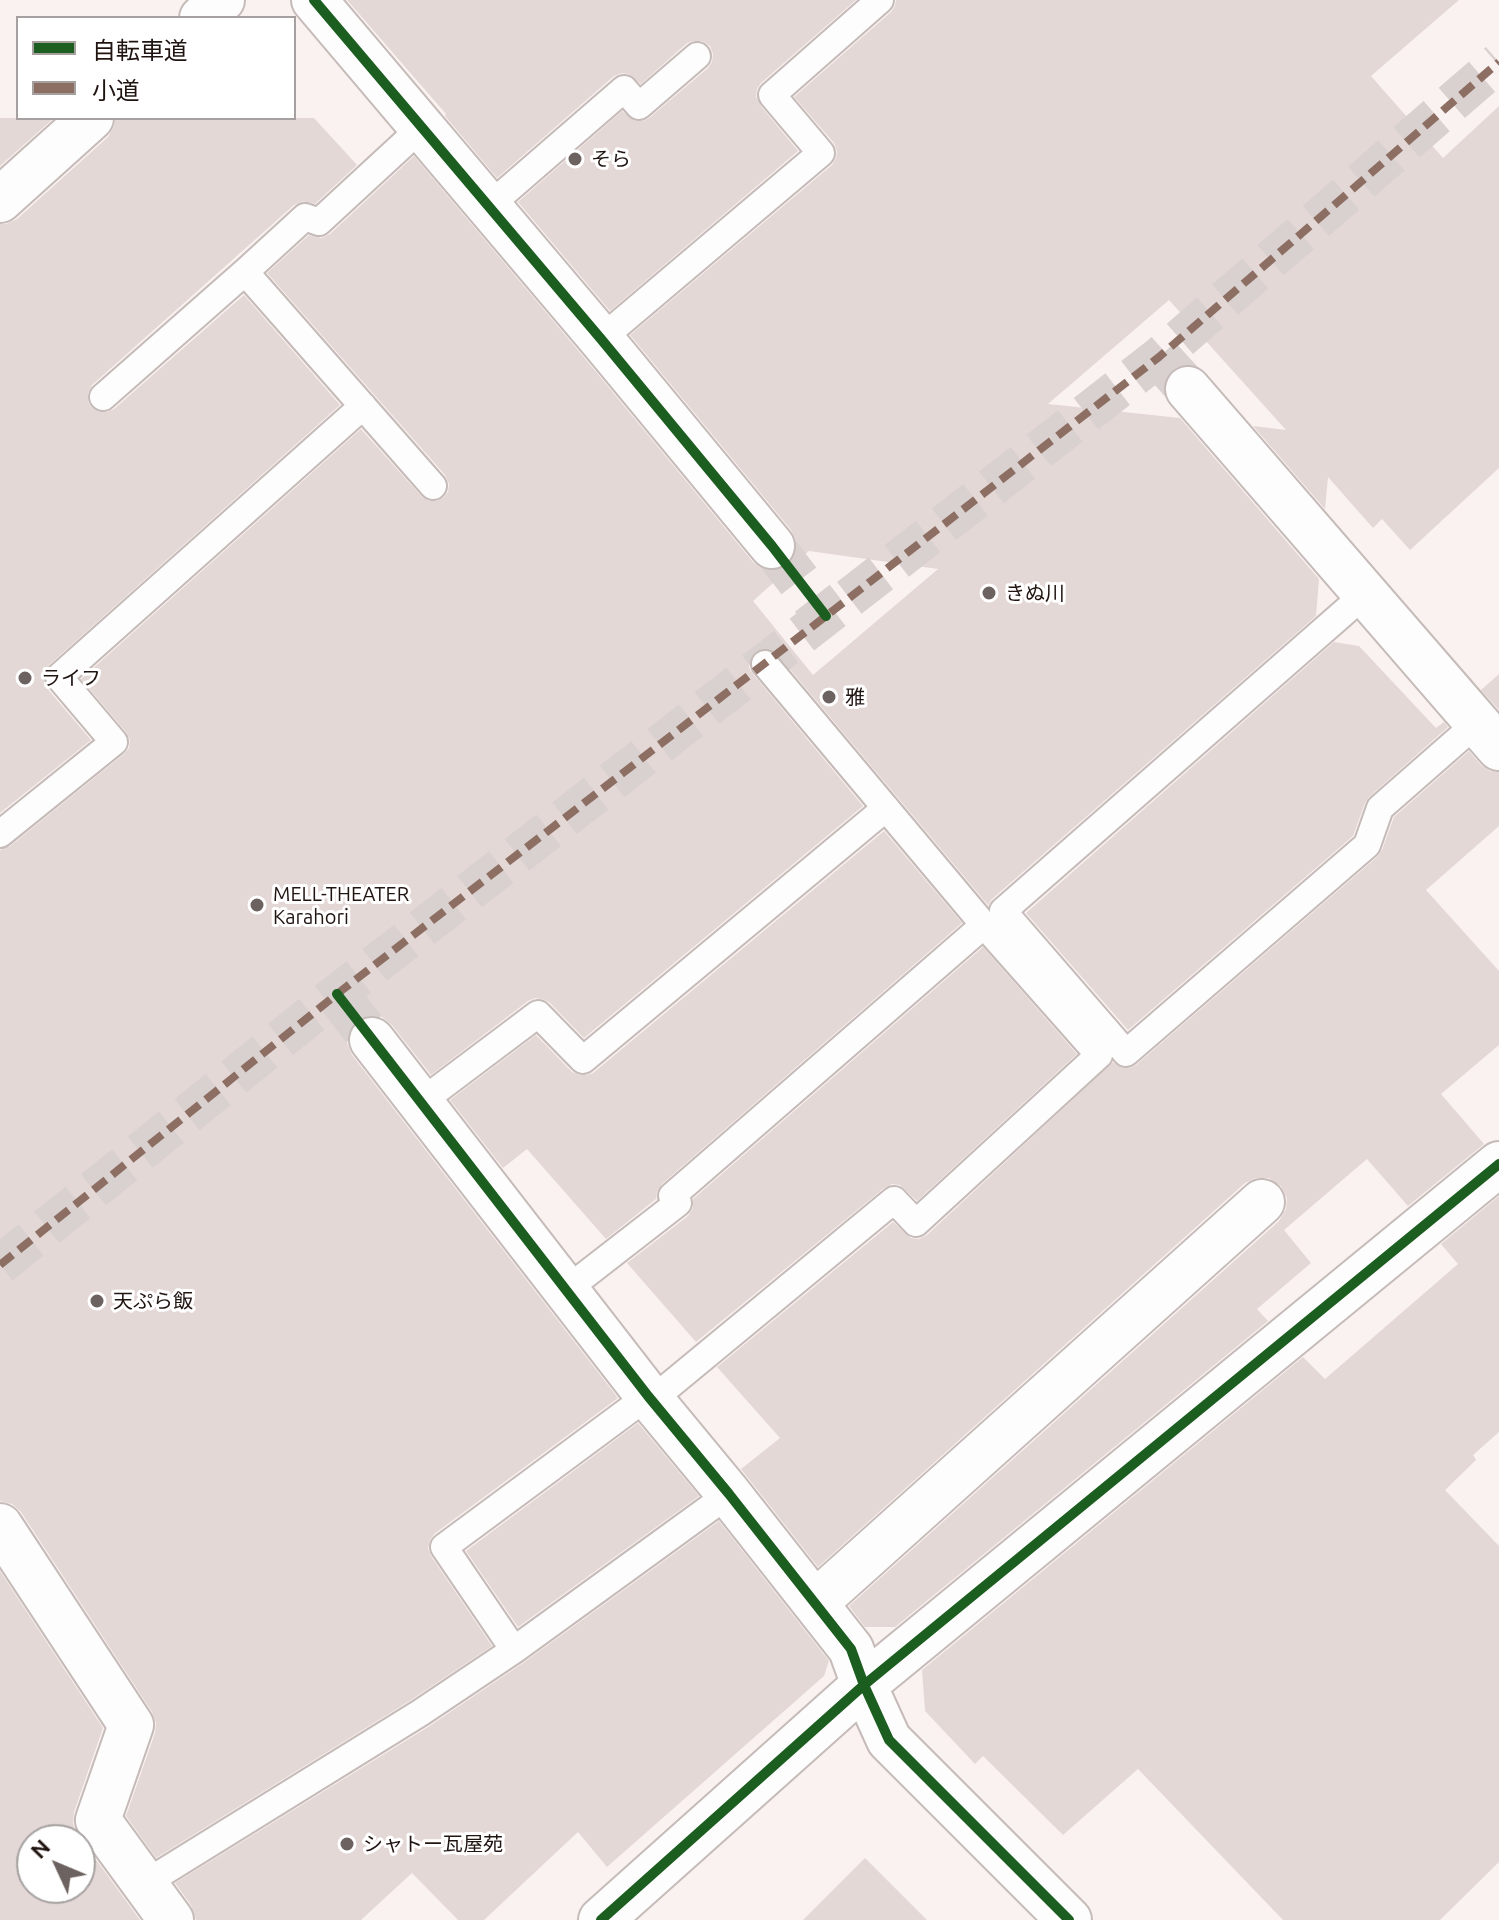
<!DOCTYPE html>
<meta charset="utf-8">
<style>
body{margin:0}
#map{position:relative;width:1499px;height:1920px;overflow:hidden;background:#faf2f0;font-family:Ubuntu,"Noto Sans JP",sans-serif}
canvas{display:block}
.legend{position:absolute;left:16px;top:16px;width:280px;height:104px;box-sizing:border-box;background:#fff;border:2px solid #a6a1a0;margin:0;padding:10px 14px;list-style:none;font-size:24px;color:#201411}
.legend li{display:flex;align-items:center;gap:16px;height:40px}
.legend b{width:40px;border:2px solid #a6a1a0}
.north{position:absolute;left:16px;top:1824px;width:80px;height:80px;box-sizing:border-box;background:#fff;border:2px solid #a6a1a0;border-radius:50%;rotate:314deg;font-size:22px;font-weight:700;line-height:32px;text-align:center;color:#201411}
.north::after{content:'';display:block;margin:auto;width:28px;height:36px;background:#6c625f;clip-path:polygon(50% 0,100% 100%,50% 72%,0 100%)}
</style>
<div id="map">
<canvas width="1499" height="1920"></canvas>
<ul class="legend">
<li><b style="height:10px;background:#1b5e20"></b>自転車道</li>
<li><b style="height:10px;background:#8d6e63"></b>小道</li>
</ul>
<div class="north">N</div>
</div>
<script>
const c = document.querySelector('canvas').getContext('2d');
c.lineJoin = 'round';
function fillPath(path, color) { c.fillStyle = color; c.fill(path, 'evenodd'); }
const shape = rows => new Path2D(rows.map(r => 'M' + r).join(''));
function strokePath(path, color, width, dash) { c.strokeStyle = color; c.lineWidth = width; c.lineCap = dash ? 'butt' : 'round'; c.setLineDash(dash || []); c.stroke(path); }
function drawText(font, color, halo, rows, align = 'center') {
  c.font = font + ' Ubuntu,"Noto Sans JP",sans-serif'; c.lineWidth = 6; c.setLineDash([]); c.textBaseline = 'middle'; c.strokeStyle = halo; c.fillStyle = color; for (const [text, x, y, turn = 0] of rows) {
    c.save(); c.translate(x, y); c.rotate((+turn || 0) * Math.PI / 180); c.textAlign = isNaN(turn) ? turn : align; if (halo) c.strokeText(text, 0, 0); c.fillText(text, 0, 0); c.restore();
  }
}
fillPath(shape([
 [347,0,856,0,761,83,757,89,756,97,760,105,798,151,610,311,518,202,622,111,635,121,643,121,649,118,708,68,712,62,713,54,710,46,702,41,693,41,687,43,641,84,628,74,622,73,614,76,497,178,445,116,446,114],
 [896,0,1459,0,1371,76,1443,158,1499,106,1499,468,1410,550,1382,519,1373,528,1328,477,1325,509,1253,426,1286,430,1169,300,1048,404,1180,418,1319,579,1316,616,992,899,988,905,777,654,770,649,761,648,754,652,750,659,749,668,753,674,863,806,584,1038,549,1002,542,999,535,998,528,1001,431,1075,392,1025,382,1017,369,1015,356,1021,349,1030,347,1043,352,1055,618,1398,434,1534,430,1540,428,1548,431,1556,492,1646,411,1700,156,1858,126,1816,155,1733,156,1723,152,1712,21,1512,12,1504,0,1501,0,850,10,846,124,754,129,748,130,740,126,732,81,679,361,429,422,497,429,501,437,501,444,497,448,492,449,484,445,475,267,273,309,235,321,238,330,234,414,156,582,355,753,562,763,569,775,571,788,565,795,555,797,543,791,530,630,335,832,165,836,158,837,151,834,143,794,97,891,12,895,6],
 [809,551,938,569,813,675,753,601],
 [0,118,54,118,0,166],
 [115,118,314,118,357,165,315,204,303,201,294,205,92,385,88,393,88,401,91,407,99,412,107,412,114,409,244,295,340,405,48,666,44,673,44,681,46,687,91,740,0,813,0,224,6,224,17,219,108,137,114,126],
 [1334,642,1359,646,1436,728,1444,722,1448,727,1369,797,1365,803,1353,836,1128,1030,1026,913],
 [1499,674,1499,710,1481,690],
 [1469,751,1481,765,1490,771,1499,772,1499,826,1426,890,1499,971,1499,1045,1441,1094,1484,1144,1408,1206,1367,1159,1284,1230,1311,1263,1257,1309,1268,1321,895,1627,865,1627,849,1606,1279,1221,1286,1209,1287,1198,1281,1186,1269,1178,1256,1178,1245,1183,818,1567,741,1469,780,1438,717,1367,893,1222,911,1238,919,1239,927,1235,1113,1062,1122,1068,1130,1068,1136,1065,1377,857,1382,850,1394,817],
 [884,831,962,923,662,1184,657,1192,656,1199,606,1239,527,1149,503,1168,450,1100,536,1035,572,1072,579,1075,587,1075,593,1073],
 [983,947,1077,1054,917,1201,900,1185,892,1184,884,1188,696,1342,627,1263,688,1216,693,1208,693,1199],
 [1499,1196,1499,1432,1473,1455,1476,1460,1445,1490,1499,1546,1499,1862,1440,1920,1283,1920,1138,1769,1063,1835,983,1756,975,1764,925,1711,922,1670,1303,1357,1325,1379,1458,1264,1441,1244],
 [638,1423,699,1496,518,1627,466,1551],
 [719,1521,829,1661,824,1676,607,1867,578,1832,484,1920,458,1920,412,1873,361,1920,196,1920,191,1905,175,1883,428,1727,523,1663],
 [0,1571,103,1728,74,1812,73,1824,78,1835,140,1920,0,1920],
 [32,1840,80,1840,80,1888,32,1888],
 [865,1858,927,1920,803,1920]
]), '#e4d8d6');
strokePath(shape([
 [0,1265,337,994,826,616,1159,357,1499,62]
]), '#d9d1cf', 40, [40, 20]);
strokePath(shape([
 [1159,357,1188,389],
 [772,546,826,616],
 [337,994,372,1040]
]), '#d9d1cf', 44, [44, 22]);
const service = shape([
 [422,127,319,222,305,217,245,272,433,486],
 [489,206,624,89,639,106,697,56],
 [601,339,821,153,772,95,880,0],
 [103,397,245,272],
 [1365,594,1003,911,1126,1053,1367,845,1380,808,1477,723],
 [0,834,114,742,59,677,363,406],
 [421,1102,538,1014,583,1060,886,808],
 [566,1290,678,1203,672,1196,984,925],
 [514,1650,444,1547,648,1396,664,1390,894,1200,916,1223,1099,1055,984,925,765,664],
 [144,1884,420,1713,514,1650,729,1494]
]);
const minor = shape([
 [314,0,601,339,772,546],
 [202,18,222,0],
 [0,200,91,118],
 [1188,389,1499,748],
 [372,1040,648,1396,729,1494,851,1649,864,1685],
 [0,1526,131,1725,98,1820,171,1920],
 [815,1603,1262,1202],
 [601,1920,864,1685,1499,1164]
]);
const tertiary = shape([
 [864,1685,889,1740,1069,1920]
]);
strokePath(service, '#c5bbb8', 30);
strokePath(minor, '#c5bbb8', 48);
strokePath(tertiary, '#c5bbb8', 48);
strokePath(service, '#fefdfd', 26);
strokePath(minor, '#fefdfd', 44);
strokePath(tertiary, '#fefdfd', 44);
strokePath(shape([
 [0,1265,337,994,826,616,1159,357,1499,62]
]), '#8d6e63', 8, [16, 8]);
strokePath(shape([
 [314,0,601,339,772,546,826,616],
 [337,994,648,1396,729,1494,851,1649,864,1685,889,1740,1069,1920],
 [601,1920,864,1685,1499,1164]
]), '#1b5e20', 10);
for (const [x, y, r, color] of [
 [575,159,8,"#6c625f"],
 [989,593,8,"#6c625f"],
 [25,678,8,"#6c625f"],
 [829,697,8,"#6c625f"],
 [257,905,8,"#6c625f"],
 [97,1301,8,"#6c625f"],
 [347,1844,8,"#6c625f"]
]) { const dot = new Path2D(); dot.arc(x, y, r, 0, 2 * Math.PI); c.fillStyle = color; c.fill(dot); strokePath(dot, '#fff', 3); }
drawText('20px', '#201411', '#fff', [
 ["そら",591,159],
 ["きぬ川",1005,593],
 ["ライフ",41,678],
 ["雅",845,697],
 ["MELL-THEATER",273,894],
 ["Karahori",273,917],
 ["天ぷら飯",113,1301],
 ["シャトー瓦屋苑",363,1844]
], 'left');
</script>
